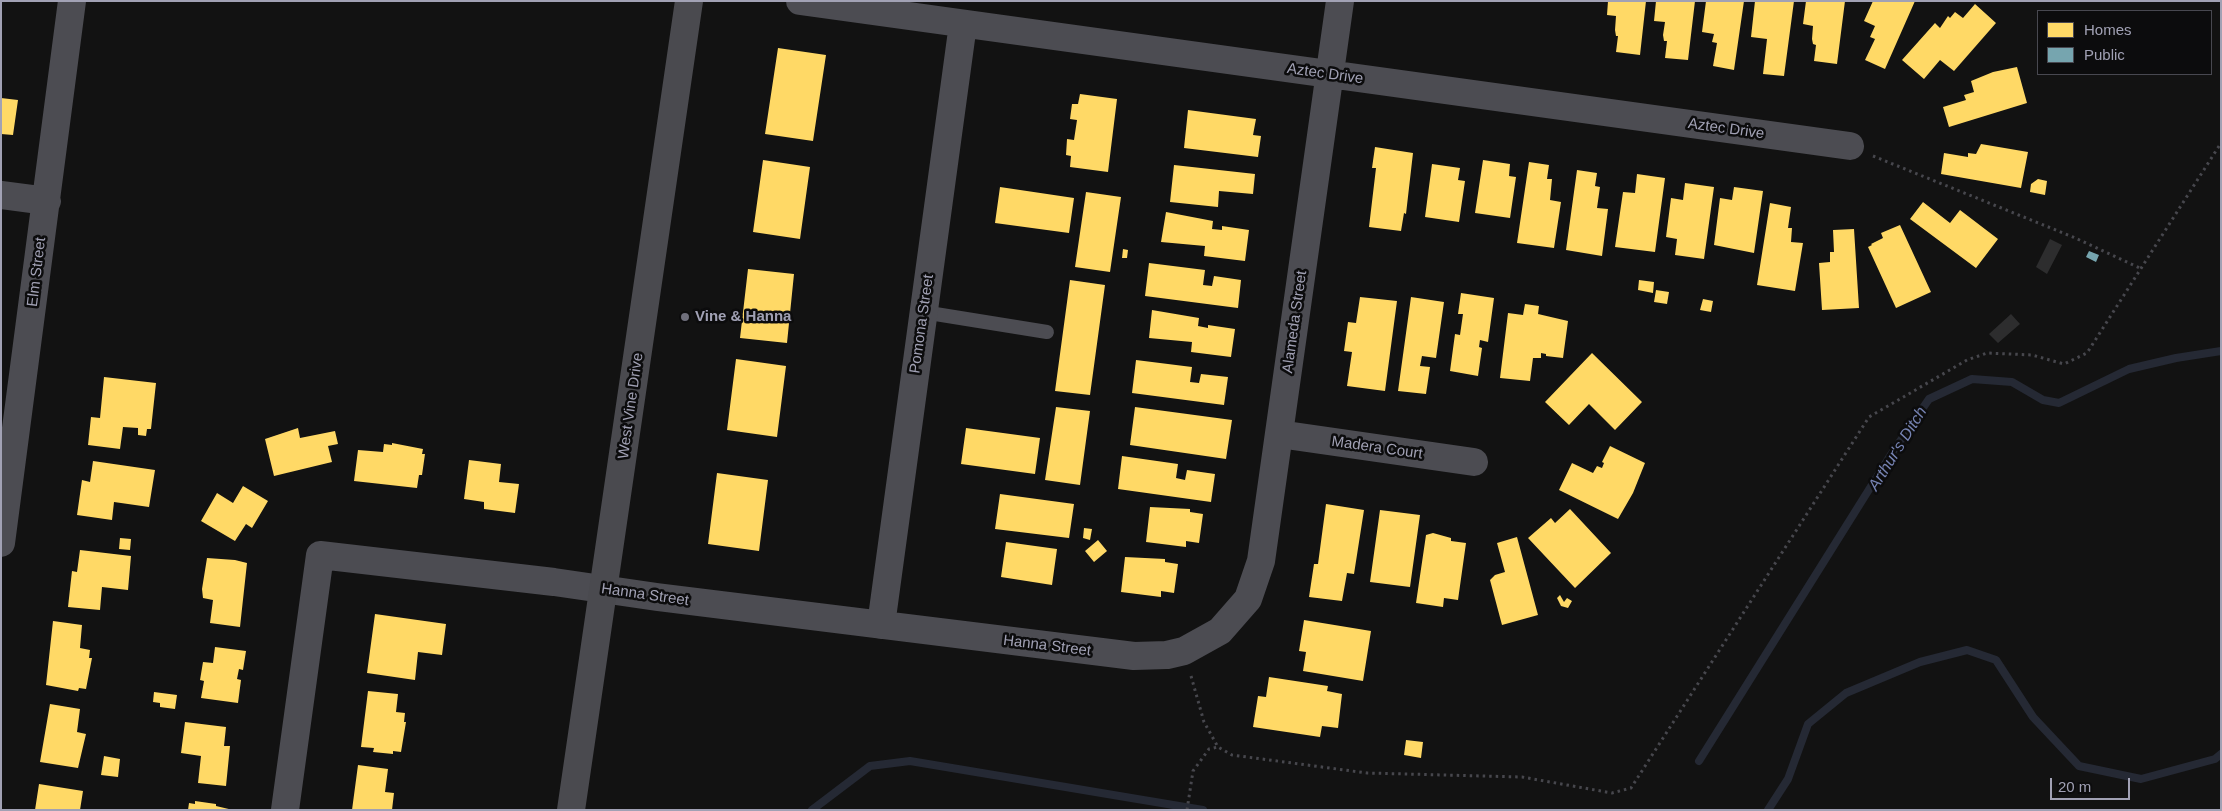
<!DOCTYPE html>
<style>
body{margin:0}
#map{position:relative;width:2222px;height:811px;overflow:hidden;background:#121212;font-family:Arial,sans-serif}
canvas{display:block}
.frame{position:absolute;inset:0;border:2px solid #a1a1b4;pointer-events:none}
.legend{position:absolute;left:2037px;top:10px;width:175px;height:65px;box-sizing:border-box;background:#0c0c0d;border:1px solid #484850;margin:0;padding:6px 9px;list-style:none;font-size:15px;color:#a1a1b4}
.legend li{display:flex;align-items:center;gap:10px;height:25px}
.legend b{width:25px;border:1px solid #484850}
.scale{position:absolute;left:2050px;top:778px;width:80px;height:22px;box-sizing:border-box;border:2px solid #a1a1b4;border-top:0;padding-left:6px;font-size:15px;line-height:18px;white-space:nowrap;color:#a1a1b4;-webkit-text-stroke:4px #0c0c0d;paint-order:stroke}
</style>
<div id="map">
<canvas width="2222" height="811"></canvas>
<div class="frame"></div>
<ul class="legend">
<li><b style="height:14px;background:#ffd966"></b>Homes</li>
<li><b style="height:14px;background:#76a5af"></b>Public</li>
</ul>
<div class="scale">20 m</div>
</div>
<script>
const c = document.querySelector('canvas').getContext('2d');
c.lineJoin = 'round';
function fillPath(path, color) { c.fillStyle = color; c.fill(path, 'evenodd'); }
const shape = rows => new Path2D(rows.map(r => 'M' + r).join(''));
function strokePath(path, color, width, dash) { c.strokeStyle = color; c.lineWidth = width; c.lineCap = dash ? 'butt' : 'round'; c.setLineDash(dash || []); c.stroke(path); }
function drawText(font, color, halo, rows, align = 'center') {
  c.font = font + ' Arial,sans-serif'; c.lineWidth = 5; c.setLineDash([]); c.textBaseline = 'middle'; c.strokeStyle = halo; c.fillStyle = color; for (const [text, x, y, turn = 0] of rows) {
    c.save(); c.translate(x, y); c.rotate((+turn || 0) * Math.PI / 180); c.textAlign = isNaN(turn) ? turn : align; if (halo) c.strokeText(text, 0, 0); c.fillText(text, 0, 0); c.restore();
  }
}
fillPath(shape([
 [1608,1,1646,1,1640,55,1616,52,1618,36,1616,36,1615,30,1616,16,1607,15],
 [1656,1,1695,1,1688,60,1665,58,1667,41,1664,41,1663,35,1665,22,1654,21],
 [1706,1,1744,1,1734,70,1713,66,1717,43,1712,42,1714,34,1702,32],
 [1755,1,1794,1,1784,76,1763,74,1767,39,1751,37],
 [1806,1,1845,1,1837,64,1814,61,1816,45,1813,44,1812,39,1813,26,1803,24],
 [1873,1,1915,1,1885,69,1865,60,1875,39,1870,37,1875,26,1864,21],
 [1975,4,1996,23,1954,71,1940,60,1924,79,1902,60,1935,23,1940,28,1948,16,1950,18,1955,12,1963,18],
 [778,48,826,55,813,141,765,134],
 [2017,67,2027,103,1949,127,1943,107,1966,100,1964,95,1974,92,1971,81,1993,72],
 [1080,94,1117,99,1108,172,1070,167,1071,156,1066,155,1067,139,1074,140,1077,120,1070,119,1072,104,1078,104],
 [1,98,18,100,13,135,1,134],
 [1188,110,1256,119,1253,135,1261,136,1258,157,1184,148],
 [1981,144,2028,152,2021,188,1941,174,1944,153,1968,157,1968,153,1976,154],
 [1375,147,1413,153,1406,214,1404,213,1401,231,1369,227,1376,168,1372,168],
 [763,160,810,167,800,239,753,232],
 [1483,160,1510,164,1509,176,1516,177,1510,218,1475,213],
 [1529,162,1549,165,1547,179,1552,179,1550,200,1561,202,1554,248,1517,243],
 [1432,164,1460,168,1458,180,1465,181,1459,222,1425,217],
 [1174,165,1255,174,1253,194,1219,191,1218,207,1170,202],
 [1577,170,1597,173,1595,186,1600,187,1597,208,1608,209,1602,256,1566,250],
 [1637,174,1665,178,1655,252,1615,247,1623,192,1635,193],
 [2038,179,2047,181,2045,195,2030,192,2031,184],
 [1685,183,1714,187,1704,259,1675,255,1677,239,1666,237,1671,198,1683,200],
 [1000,187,1074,198,1069,233,995,223],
 [1734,187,1763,191,1754,253,1714,245,1720,198,1732,200],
 [1086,192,1121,197,1110,272,1075,267],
 [1923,202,1950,223,1960,210,1998,239,1976,268,1910,219],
 [1770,203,1791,207,1788,228,1792,228,1791,242,1803,243,1795,291,1757,285],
 [1166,212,1213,221,1212,229,1222,230,1222,226,1249,230,1245,261,1204,256,1205,246,1161,242],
 [1900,225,1931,292,1896,308,1868,247,1872,245,1871,244,1883,238,1881,233],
 [1854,229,1859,308,1822,310,1819,263,1830,262,1830,252,1834,252,1833,230],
 [1123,249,1128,250,1127,258,1122,258],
 [1149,263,1205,270,1203,285,1212,286,1214,276,1241,280,1238,308,1145,296],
 [748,269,794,274,787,343,740,338],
 [1070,280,1105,285,1090,395,1055,391],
 [1639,280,1654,282,1653,293,1638,290],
 [1656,290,1669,292,1667,304,1654,302],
 [1461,293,1494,298,1488,342,1480,340,1479,347,1482,348,1478,376,1450,371,1455,334,1460,335,1463,314,1458,314],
 [1360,297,1397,301,1385,391,1347,386,1352,352,1344,351,1348,322,1356,323],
 [1411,297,1444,302,1436,358,1422,356,1420,366,1430,367,1426,394,1398,391],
 [1703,299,1713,301,1711,312,1700,310],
 [1525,304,1539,306,1538,314,1568,321,1563,358,1546,356,1546,354,1541,353,1541,358,1533,358,1530,381,1500,378,1508,313,1523,315],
 [1152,310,1199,318,1198,326,1208,328,1208,325,1235,329,1231,357,1191,352,1192,342,1149,338],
 [1592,353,1642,402,1615,430,1589,404,1569,425,1545,402],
 [736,359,786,366,777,437,727,430],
 [1136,360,1192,367,1190,382,1199,383,1201,374,1228,377,1224,405,1132,393],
 [104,377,156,383,151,429,147,429,146,436,138,435,138,428,123,427,120,449,88,445,91,417,100,418],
 [1056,407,1090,411,1080,485,1045,480],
 [1135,407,1232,420,1226,459,1130,445],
 [298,428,300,438,335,431,338,444,328,446,332,462,274,476,265,439],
 [966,428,1040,438,1035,474,961,464],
 [392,443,423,449,422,454,425,454,422,475,419,475,417,488,354,481,358,450,383,452,384,444,392,445],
 [1610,446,1645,463,1633,493,1618,519,1559,490,1572,463,1593,473,1597,466,1602,468,1604,463,1602,462],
 [1122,456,1178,464,1176,478,1185,480,1187,470,1215,474,1211,502,1118,489],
 [469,460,501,464,499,482,519,484,515,513,484,509,484,502,464,499],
 [93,461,155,470,149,507,114,502,112,520,77,515,82,480,90,482],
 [717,473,768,480,759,551,708,544],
 [243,486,268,501,252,528,246,524,235,541,201,521,217,493,233,503],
 [1000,494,1074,504,1069,538,995,529],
 [1326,504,1364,510,1354,574,1347,573,1342,601,1309,597,1314,564,1318,564],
 [1150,507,1190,509,1190,512,1203,514,1199,543,1186,541,1186,547,1146,542],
 [1570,509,1611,553,1575,588,1528,538,1551,518,1555,523],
 [1380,510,1420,515,1410,587,1370,582],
 [1084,528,1092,529,1090,540,1083,538],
 [1433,533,1451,538,1451,541,1466,543,1458,600,1444,598,1443,607,1416,603,1426,535],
 [1517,537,1538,615,1502,625,1490,580,1495,575,1505,572,1497,543],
 [120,538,131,539,130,550,119,549],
 [1098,540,1107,551,1094,562,1085,551],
 [1006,542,1057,549,1052,585,1001,577],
 [80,550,131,556,128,590,102,587,100,610,68,607,72,571,77,572],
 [1125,557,1165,559,1165,562,1178,564,1174,593,1161,591,1161,597,1121,592],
 [207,558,235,560,247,563,240,627,210,623,213,600,203,598,202,589],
 [1560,595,1564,602,1567,598,1572,601,1568,608,1561,606,1557,598],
 [375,614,446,624,442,655,418,652,415,680,367,673],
 [1304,620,1371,631,1363,681,1303,671,1306,652,1299,651],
 [53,621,82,625,80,648,90,650,89,658,92,658,86,689,79,688,78,691,46,685],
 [215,647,246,651,243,670,239,669,237,679,241,680,238,703,201,698,204,681,200,680,203,662,213,663],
 [1269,677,1328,686,1327,691,1342,694,1338,728,1322,726,1320,737,1253,727,1258,696,1266,697],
 [368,691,398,694,396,712,405,713,404,722,406,722,401,752,393,751,393,754,373,752,374,748,361,747],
 [154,692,177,695,175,709,160,707,160,703,153,702],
 [50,704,80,709,77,732,86,734,78,768,40,762],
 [185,722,226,727,224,746,230,746,226,786,198,783,201,756,181,753],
 [1406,740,1423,742,1421,758,1404,755],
 [104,756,120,759,118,777,101,775],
 [358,765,388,769,385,792,394,793,392,810,352,810],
 [39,784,83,791,80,810,35,810],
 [195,801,216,804,216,806,233,810,188,810,189,803,195,804]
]), '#ffd966');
fillPath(shape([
 [2089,251,2099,255,2096,262,2086,257]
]), '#76a5af');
strokePath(shape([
 [1699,761,1890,456,1929,399,1972,379,2012,382,2043,400,2059,403,2129,369,2176,358,2221,351],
 [812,810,870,766,910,761,1203,810],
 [1768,810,1788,779,1808,724,1846,693,1920,662,1967,650,1996,660,2033,717,2079,766,2141,779,2215,759,2221,754]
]), '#252934', 8);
fillPath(shape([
 [2050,239,2062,245,2047,274,2036,267],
 [2011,314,2020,324,1998,343,1989,334]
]), '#2d2d2e');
strokePath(shape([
 [1873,156,2073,237,2142,269],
 [1191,676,1204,722,1218,747,1232,755,1367,773,1522,777,1612,793,1631,788,1869,417,1967,360,1987,353,2032,355,2064,364,2087,353,2221,143],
 [1187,810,1193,771,1209,749,1218,747]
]), '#47474d', 3, [2.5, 4]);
strokePath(shape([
 [923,312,1047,332]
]), '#4c4c52', 14);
strokePath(shape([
 [800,1,1850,146],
 [1,195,47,201],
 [1279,434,1474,462],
 [1,543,72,1],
 [881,625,963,24],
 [285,810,320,555,554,582,657,597,1134,656,1167,655,1184,651,1220,631,1248,599,1261,561,1340,1]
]), '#4c4c52', 28);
strokePath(shape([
 [571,810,689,1]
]), '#4a4a4f', 28);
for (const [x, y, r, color] of [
 [685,317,5,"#6f6f7b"]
]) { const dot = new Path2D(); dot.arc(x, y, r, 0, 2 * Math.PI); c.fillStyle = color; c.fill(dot); strokePath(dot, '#0c0c0d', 2); }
drawText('15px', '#a1a1b4', '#0c0c0d', [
 ["Aztec Drive",1325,74,8],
 ["Aztec Drive",1726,129,8],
 ["Elm Street",37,272,-83],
 ["Alameda Street",1295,322,-82],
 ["Pomona Street",922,324,-82],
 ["West Vine Drive",631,406,-82],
 ["Madera Court",1377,448,8],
 ["Hanna Street",645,595,8],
 ["Hanna Street",1047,646,7]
]);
drawText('bold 15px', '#a1a1b4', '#0c0c0d', [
 ["Vine & Hanna",695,317]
], 'left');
drawText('italic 16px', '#7683b2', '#0c0c0d', [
 ["Arthur's Ditch",1898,449,-58]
]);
</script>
